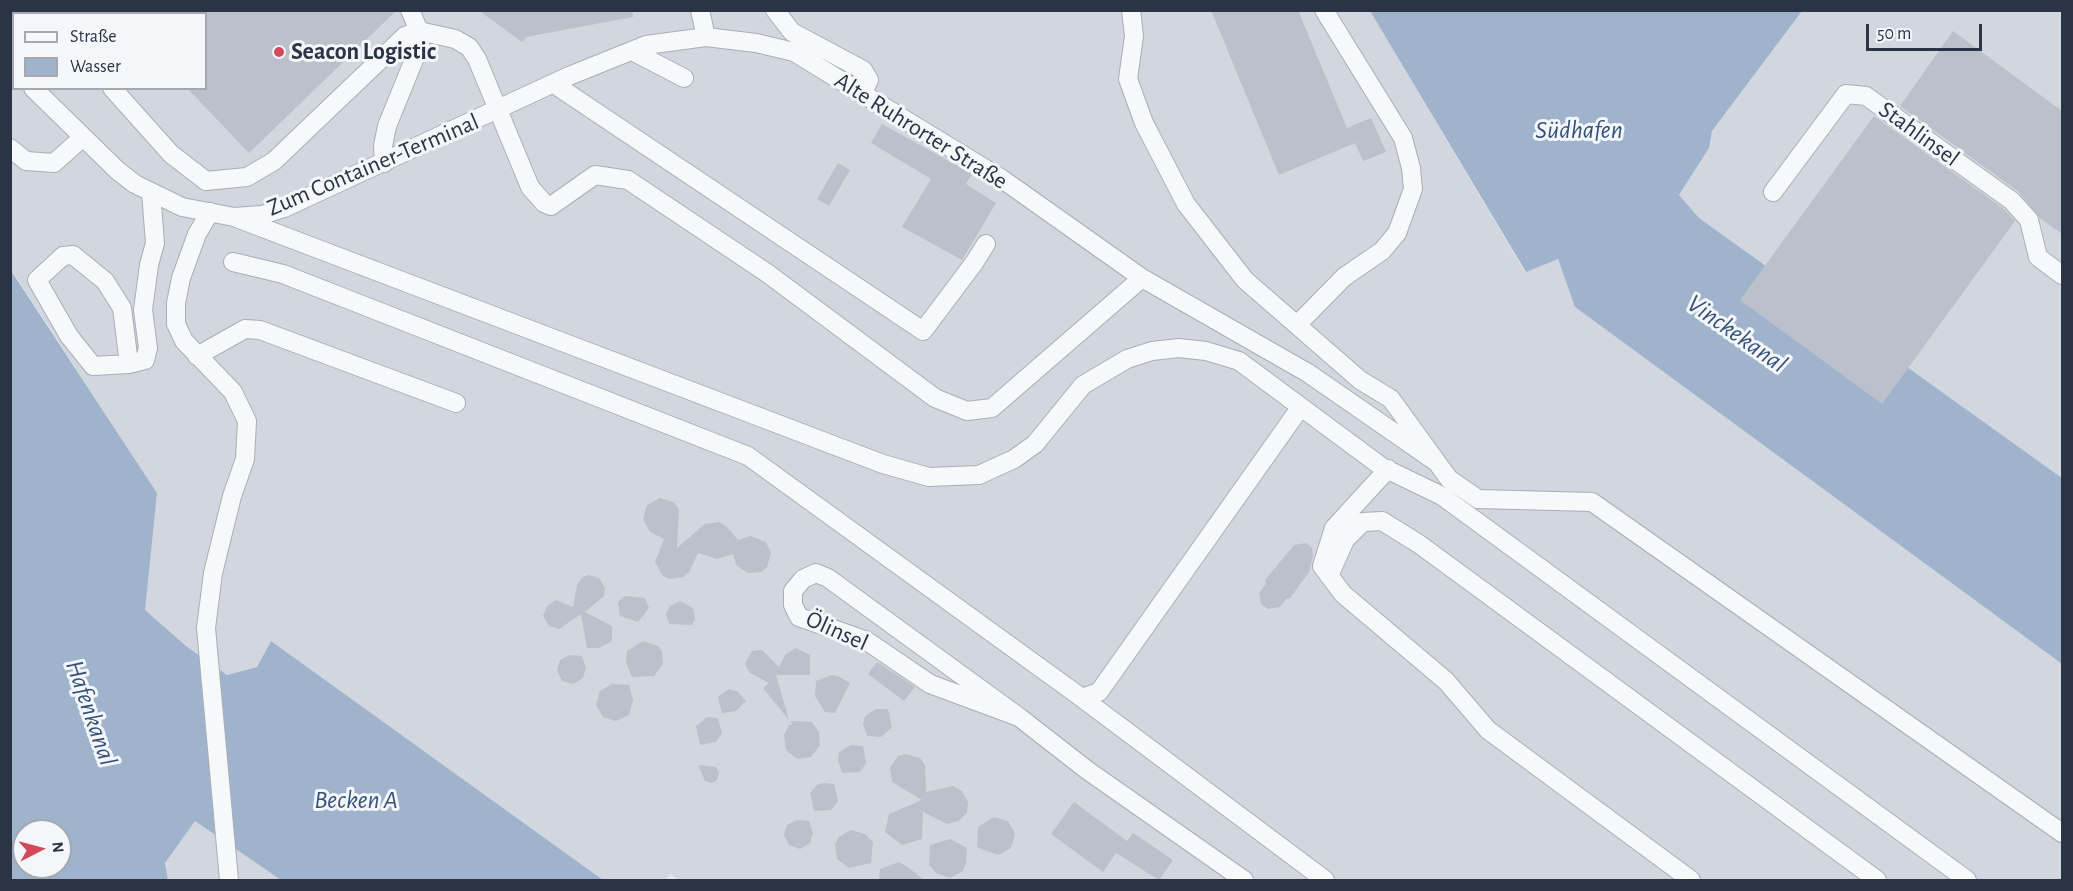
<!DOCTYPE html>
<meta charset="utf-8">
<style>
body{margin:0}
#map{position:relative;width:2073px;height:891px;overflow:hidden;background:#e4e7ec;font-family:"Alegreya Sans",sans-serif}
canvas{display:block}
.frame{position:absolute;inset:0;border:12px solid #2b3445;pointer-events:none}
.legend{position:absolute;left:12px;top:12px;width:195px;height:78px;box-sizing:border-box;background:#f4f6f9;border:2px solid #a4a8b1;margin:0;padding:8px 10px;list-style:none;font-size:18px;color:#2b3445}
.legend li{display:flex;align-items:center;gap:12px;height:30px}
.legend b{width:30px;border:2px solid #a4a8b1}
.north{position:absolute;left:12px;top:819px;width:60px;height:60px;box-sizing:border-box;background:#f4f6f9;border:2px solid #a4a8b1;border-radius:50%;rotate:84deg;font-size:16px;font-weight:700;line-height:24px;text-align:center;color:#2b3445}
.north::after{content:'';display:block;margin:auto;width:21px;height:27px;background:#d1495b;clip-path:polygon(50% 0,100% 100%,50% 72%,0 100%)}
.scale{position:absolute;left:1866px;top:24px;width:116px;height:27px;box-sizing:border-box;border:3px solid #2b3445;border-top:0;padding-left:8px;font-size:18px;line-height:21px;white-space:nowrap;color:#2b3445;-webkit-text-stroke:4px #f4f6f9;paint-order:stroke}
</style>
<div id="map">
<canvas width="2073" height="891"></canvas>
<div class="frame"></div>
<ul class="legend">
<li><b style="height:8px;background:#f7f8fa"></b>Straße</li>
<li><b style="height:16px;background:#9fb4cc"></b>Wasser</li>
</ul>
<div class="north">N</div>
<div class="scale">50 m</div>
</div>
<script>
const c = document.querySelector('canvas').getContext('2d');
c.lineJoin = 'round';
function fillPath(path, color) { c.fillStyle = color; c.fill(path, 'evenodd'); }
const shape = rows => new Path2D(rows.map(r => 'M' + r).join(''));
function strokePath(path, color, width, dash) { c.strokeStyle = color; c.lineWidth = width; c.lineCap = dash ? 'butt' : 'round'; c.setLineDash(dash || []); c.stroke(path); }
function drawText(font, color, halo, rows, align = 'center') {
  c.font = font + ' "Alegreya Sans",sans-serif'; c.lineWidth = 6; c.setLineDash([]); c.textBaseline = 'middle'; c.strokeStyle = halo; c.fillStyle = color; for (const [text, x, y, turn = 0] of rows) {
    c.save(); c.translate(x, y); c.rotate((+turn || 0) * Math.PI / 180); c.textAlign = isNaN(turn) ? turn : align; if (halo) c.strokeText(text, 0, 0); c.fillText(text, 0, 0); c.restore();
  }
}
fillPath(shape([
 [11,11,1370,11,1525,272,1558,258,1575,307,2062,664,2062,880,679,880,670,874,665,880,603,880,271,641,257,667,227,675,186,646,144,610,157,493,11,269],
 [14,14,206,14,206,88,14,88],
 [1802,11,2062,11,2062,478,1699,218,1679,195,1709,148,1712,131],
 [195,820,279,878,281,880,168,880,165,863]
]), '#d2d6de');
fillPath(shape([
 [1370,11,1802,11,1712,131,1709,148,1679,195,1699,218,2062,478,2062,664,1575,307,1558,259,1526,272],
 [10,269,157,493,145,610,186,646,227,675,257,667,271,641,603,880,281,880,195,821,165,863,168,880,11,880],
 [24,831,60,831,60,867,24,867]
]), '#9fb4cc');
fillPath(shape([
 [206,10,397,10,249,153,187,88,206,88],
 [478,10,632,10,633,17,526,37,522,42],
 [1211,10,1298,10,1347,128,1371,118,1386,152,1363,161,1355,143,1279,175],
 [1953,31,2062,111,2062,234,2040,218,2019,192,1900,106],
 [1874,116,2004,209,2015,221,1882,404,1740,300],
 [882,124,972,174,966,184,996,203,962,260,902,227,931,179,871,143],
 [838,163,850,170,829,206,817,199],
 [660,498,673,502,679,509,677,548,705,524,719,522,726,526,738,540,750,536,766,542,771,553,767,567,761,572,748,573,736,565,733,554,717,559,698,553,689,572,683,577,669,579,662,575,655,562,664,539,650,532,643,519,647,505],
 [1306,543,1312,548,1313,556,1309,572,1290,598,1286,599,1280,607,1268,609,1261,604,1259,593,1266,584,1265,580,1294,545],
 [589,575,599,578,605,588,604,596,585,612,612,626,612,641,599,648,587,648,581,614,559,629,549,626,543,616,547,606,556,600,573,607,577,585,583,577],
 [625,596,645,598,649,608,638,622,620,616,618,602],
 [680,601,693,608,695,619,692,625,669,624,666,614,670,606],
 [643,641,658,646,662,651,663,664,654,676,632,677,626,662,627,651],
 [796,648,810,655,810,675,776,675,789,720,763,688,769,683,750,673,745,664,752,651,762,650,779,667,786,654],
 [570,655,582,656,586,668,583,678,573,684,562,681,557,670,560,660],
 [877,662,915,687,904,701,868,674],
 [832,675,838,676,850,683,835,713,825,712,815,696,816,681],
 [612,684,629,685,633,700,629,715,616,721,603,717,596,705,600,691],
 [729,689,737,691,746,701,736,711,722,713,718,697],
 [876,709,888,709,892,727,881,737,867,736,863,724,865,716],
 [707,717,718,718,722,733,716,742,700,745,696,726],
 [790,721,812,722,819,732,820,745,811,757,797,759,786,750,784,735,789,725,793,724],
 [851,745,863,746,866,763,860,772,842,773,838,760,839,752],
 [906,754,920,758,925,765,926,792,953,786,962,791,968,802,967,813,958,821,947,824,923,812,922,839,902,845,885,832,889,814,922,800,892,782,890,768,898,756],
 [698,765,716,767,719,773,717,780,712,783,705,781],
 [823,783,834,784,838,801,831,810,814,811,810,793,817,785],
 [1074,802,1127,841,1133,833,1173,860,1159,880,1116,853,1103,872,1051,834],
 [994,817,1008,821,1015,834,1011,848,998,855,977,847,978,827],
 [797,820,809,821,813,833,810,843,800,849,789,845,784,835,787,825],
 [851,830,865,834,873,842,871,863,849,868,837,859,835,844,839,837],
 [950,839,967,848,966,863,963,871,950,878,936,873,929,865,930,845],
 [899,862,909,868,924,880,879,880,880,869]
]), '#bbc0ca');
const minor = shape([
 [41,10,44,14],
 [700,10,706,37],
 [775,10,792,32,863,70,869,80,862,94],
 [1131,10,1134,36,1128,79,1144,123,1186,204,1245,280,1360,380,1391,399,1449,479,1478,499,1592,502,2062,833],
 [632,51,684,78],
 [10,66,14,69],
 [554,84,923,331,974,263,986,244],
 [33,88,118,171,135,184,182,207,234,217,262,215,284,208,569,76,646,45,706,37,756,43,794,52,1002,179,1142,278,1308,373,1435,461],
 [112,88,171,154,206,181,247,177,274,161,405,36,419,31,410,10],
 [10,148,26,161,54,163,82,138],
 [384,163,383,146,387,126,420,45,419,31,455,39,469,47,477,59,530,187,544,203,551,206,595,175,628,180,767,273,935,398,967,411,992,408,1142,278],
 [1773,192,1846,94,1866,96,2012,201,2029,220,2038,257,2062,275],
 [210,212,197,234,181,278,176,303,176,324,184,341,233,392,247,421,245,459,232,496,213,573,206,628,229,880],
 [234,217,883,464,929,477,979,475,1014,459,1035,444,1083,385,1127,359,1152,351,1179,348,1206,351,1239,361,1382,467,1442,496,1967,880],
 [233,262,283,274,748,456,1082,698],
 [1297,325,1344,277,1382,251,1397,233,1413,189,1411,168,1403,138,1324,10],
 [197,356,245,329,260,330,456,403],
 [129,364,122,308,105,281,73,255,63,256,37,280,69,336,93,366,129,364,145,360,148,348,143,310,149,265,155,243,151,192],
 [1300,408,1099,692,1082,698,1325,880],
 [1388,469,1334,528,1322,566,1343,594,1446,681,1488,730,1691,880],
 [1329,576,1345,540,1363,522,1382,521,1419,544,1877,880],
 [1019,717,930,684,867,641,799,617,793,605,793,591,803,579,816,573,828,578,1019,717,1087,770,1244,880]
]);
strokePath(minor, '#a9aeb7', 20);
strokePath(minor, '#f7f8fa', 18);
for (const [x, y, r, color] of [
 [279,52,6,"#d1495b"]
]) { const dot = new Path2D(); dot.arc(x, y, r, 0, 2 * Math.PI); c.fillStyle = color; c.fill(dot); strokePath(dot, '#f4f6f9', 2); }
drawText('bold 24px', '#2b3445', '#f4f6f9', [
 ["Seacon Logistic",291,52]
], 'left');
drawText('24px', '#2b3445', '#f4f6f9', [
 ["Alte Ruhrorter Straße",921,131,32],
 ["Stahlinsel",1919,134,36],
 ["Zum Container-Terminal",373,165,-23],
 ["Ölinsel",837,631,24]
]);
drawText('italic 26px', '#34527a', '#f4f6f9', [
 ["Südhafen",1579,130],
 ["Vinckekanal",1737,334,35],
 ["Hafenkanal",91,713,71],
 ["Becken A",356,800]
]);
</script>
